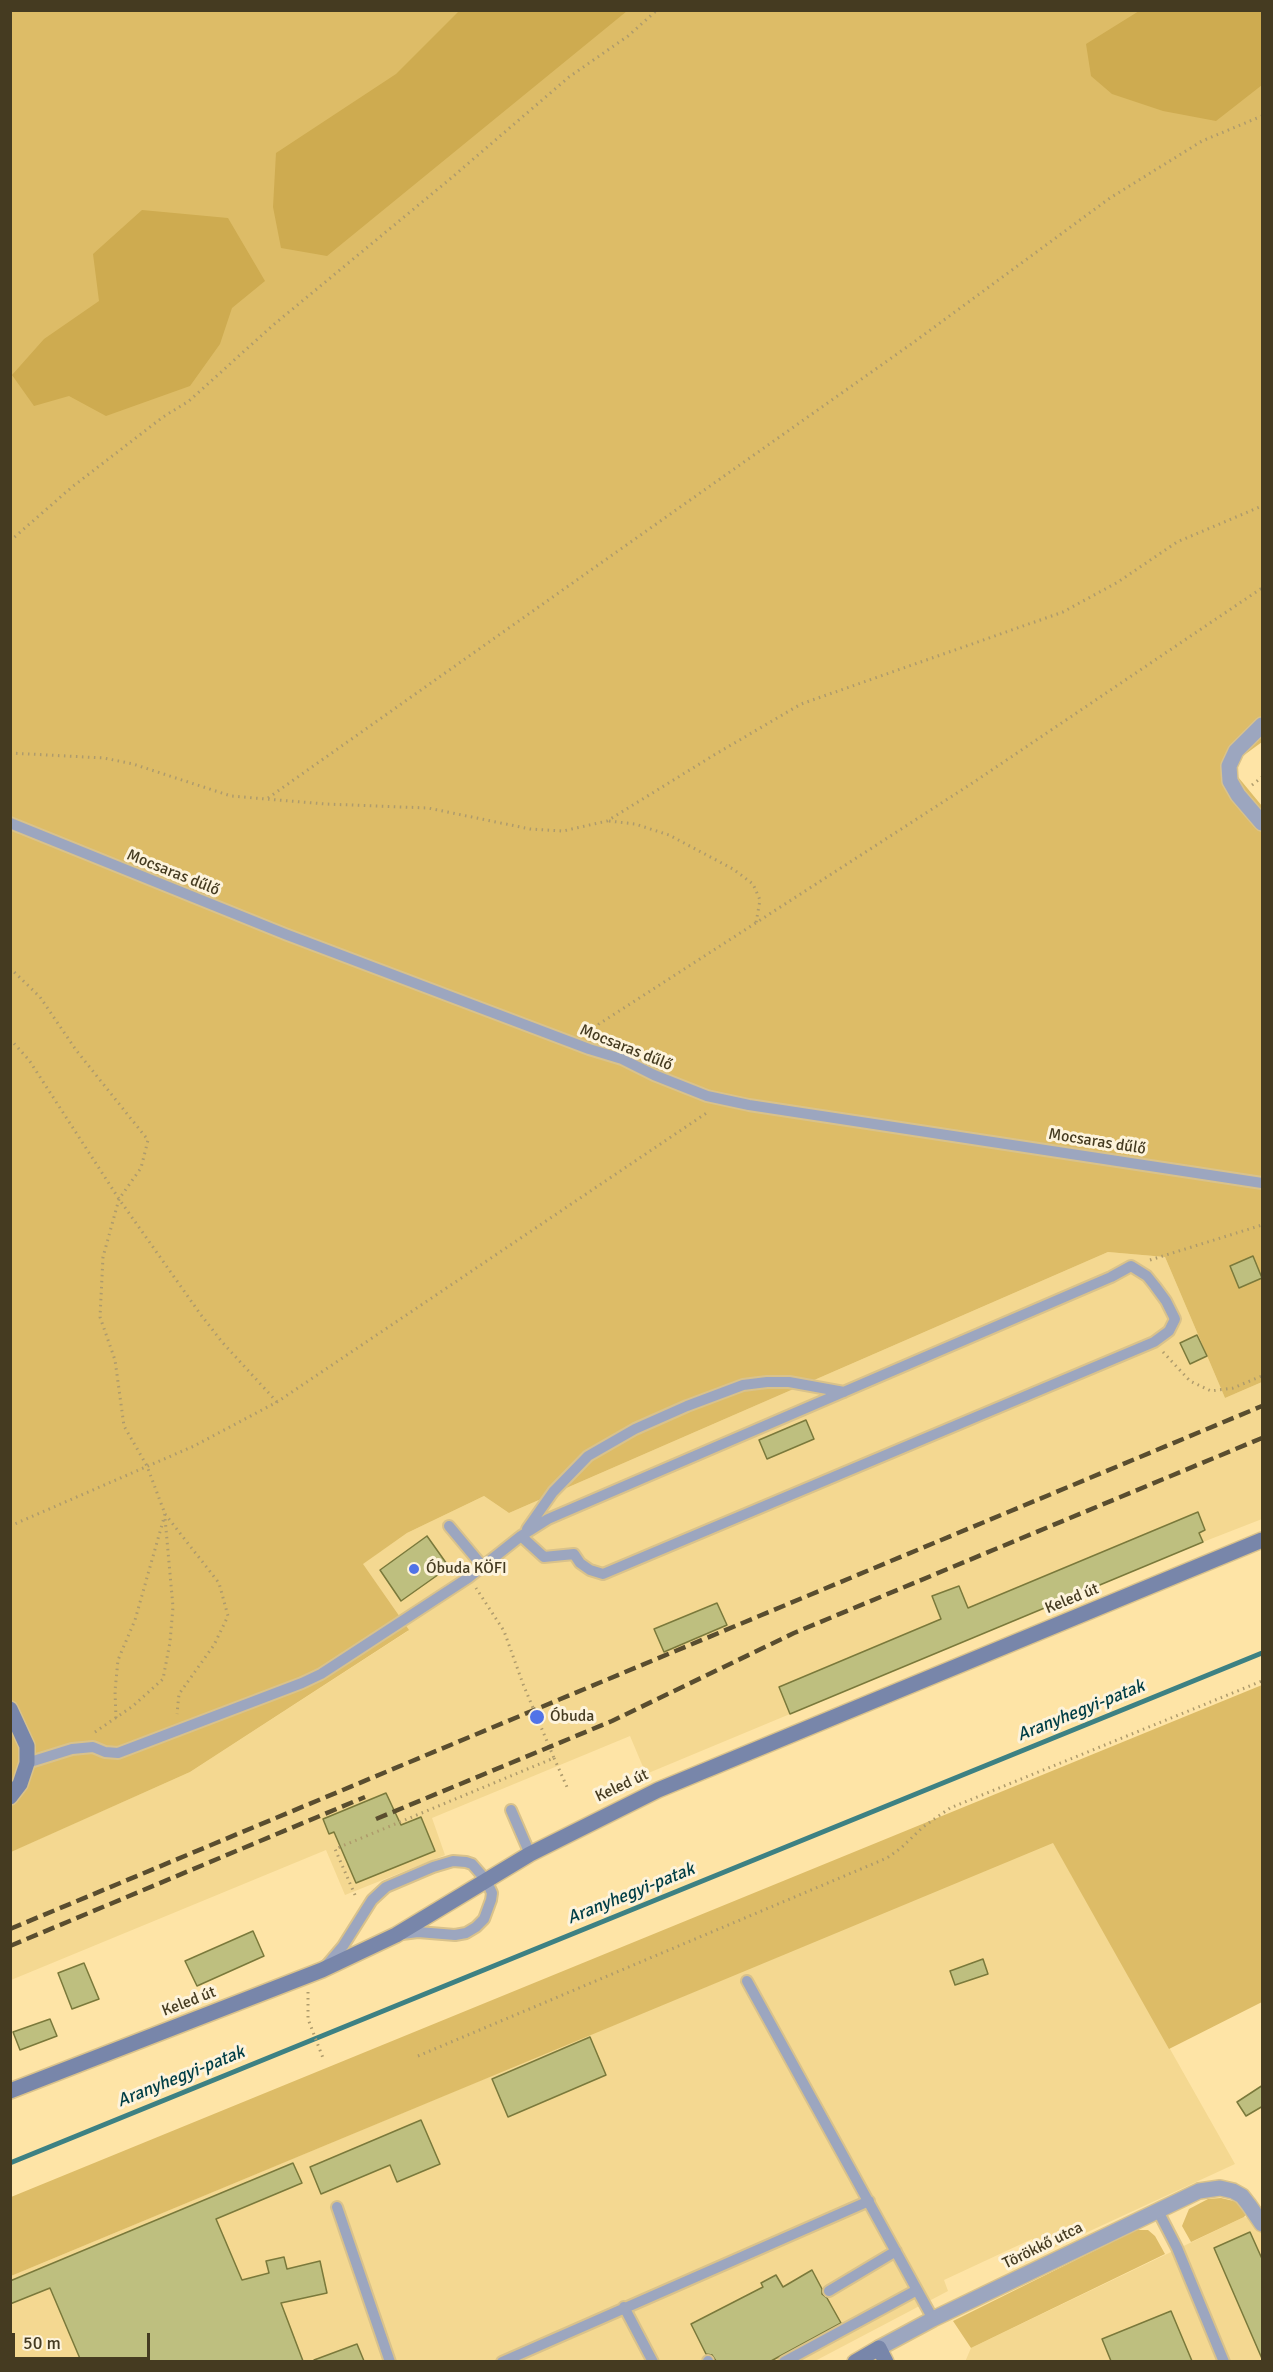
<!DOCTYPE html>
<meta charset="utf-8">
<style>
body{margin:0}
#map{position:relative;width:1273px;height:2372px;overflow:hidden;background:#fee4a6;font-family:Signika,sans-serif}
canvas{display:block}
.frame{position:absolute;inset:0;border:12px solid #453b21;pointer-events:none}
.scale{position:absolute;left:12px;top:2333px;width:138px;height:27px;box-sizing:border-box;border:3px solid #453b21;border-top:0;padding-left:8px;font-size:18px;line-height:21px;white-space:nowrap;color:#453b21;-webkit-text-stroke:4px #fdf3db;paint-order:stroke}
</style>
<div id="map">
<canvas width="1273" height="2372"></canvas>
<div class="frame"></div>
<div class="scale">50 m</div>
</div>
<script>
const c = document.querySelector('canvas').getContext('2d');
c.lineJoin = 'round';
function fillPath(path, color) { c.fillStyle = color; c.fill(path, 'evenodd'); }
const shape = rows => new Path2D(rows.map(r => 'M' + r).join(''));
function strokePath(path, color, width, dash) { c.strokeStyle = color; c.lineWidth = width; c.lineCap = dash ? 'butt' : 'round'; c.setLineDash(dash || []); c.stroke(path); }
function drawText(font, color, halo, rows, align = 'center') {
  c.font = font + ' Signika,sans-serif'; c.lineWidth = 6; c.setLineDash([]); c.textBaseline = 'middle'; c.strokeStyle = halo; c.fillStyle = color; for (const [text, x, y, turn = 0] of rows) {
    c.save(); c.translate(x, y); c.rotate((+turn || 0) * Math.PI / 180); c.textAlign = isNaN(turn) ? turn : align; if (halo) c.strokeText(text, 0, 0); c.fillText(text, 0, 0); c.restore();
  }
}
fillPath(shape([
 [1108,1252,1165,1257,1225,1398,1262,1382,1262,1519,1203,1542,646,1774,630,1736,432,1818,445,1855,345,1895,326,1850,11,1980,10,1852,190,1772,408,1631,362,1564,407,1533,484,1496,509,1513],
 [1053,1842,1235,2164,1040,2254,1032,2239,944,2280,948,2291,815,2361,11,2362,11,2276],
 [1244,2217,1253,2219,1262,2233,1262,2361,965,2362,971,2348]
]), '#f4d891');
fillPath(shape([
 [11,11,1262,11,1262,742,1229,766,1262,806,1262,1382,1225,1398,1165,1257,1108,1252,509,1513,484,1496,407,1533,363,1564,409,1630,190,1772,11,1852],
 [1262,1685,1262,2002,1169,2049,1053,1843,11,2276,11,2197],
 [1221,2198,1238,2202,1248,2212,1244,2217,1191,2242,1182,2226,1189,2209,1208,2199],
 [1136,2230,1148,2230,1155,2236,1165,2254,971,2348,953,2321]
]), '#ddbc67');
fillPath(shape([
 [459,11,627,11,327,256,281,248,273,207,276,153,396,74],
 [1139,11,1262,11,1262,85,1216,121,1163,111,1112,94,1091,76,1086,44],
 [142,210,228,218,265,281,232,308,220,344,190,386,106,416,69,396,34,406,12,375,44,339,99,301,93,254]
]), '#ceab50');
strokePath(shape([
 [10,2163,1262,1653]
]), '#3d8183', 5);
const building = shape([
 [1253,1256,1262,1278,1239,1288,1230,1266,1253,1256],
 [1197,1335,1207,1356,1190,1364,1180,1343,1197,1335],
 [806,1420,814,1439,767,1459,759,1440,806,1420],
 [1198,1512,1205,1530,1199,1533,1203,1542,790,1714,779,1687,941,1619,932,1596,959,1586,968,1608,1198,1512],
 [427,1536,449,1567,401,1601,380,1570,427,1536],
 [717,1603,727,1625,664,1652,654,1629,717,1603],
 [386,1793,401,1825,421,1817,435,1851,356,1883,334,1832,329,1834,323,1819,386,1793],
 [253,1931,264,1956,197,1986,185,1961,253,1931],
 [983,1959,988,1974,955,1985,950,1971,983,1959],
 [84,1963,99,1999,72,2009,58,1973,84,1963],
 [50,2019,57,2036,20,2050,13,2032,50,2019],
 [590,2037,606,2075,508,2117,492,2079,590,2037],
 [1263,2085,1263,2106,1246,2116,1237,2102,1263,2085],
 [421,2120,440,2164,397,2182,390,2165,321,2194,310,2167,421,2120],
 [293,2163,302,2183,216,2219,242,2280,269,2273,266,2261,284,2257,287,2269,320,2261,327,2293,281,2303,303,2361,81,2361,50,2288,10,2304,10,2281,293,2163],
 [1250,2232,1263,2261,1263,2361,1214,2248,1250,2232],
 [812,2270,822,2289,822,2294,827,2298,841,2323,771,2361,716,2361,712,2355,706,2354,691,2324,763,2287,761,2283,776,2275,783,2287,812,2270],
 [1171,2311,1192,2361,1111,2361,1102,2339,1171,2311],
 [357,2344,364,2361,314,2361,314,2360,357,2344]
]);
fillPath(building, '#bebf7f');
strokePath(building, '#7a793b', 1.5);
const lane = shape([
 [10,823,285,934,589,1049,622,1059,654,1075,707,1096,749,1105,1262,1183],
 [449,1526,484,1568],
 [527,1529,553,1492,588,1456,635,1429,687,1406,743,1385,767,1382,789,1382,844,1392],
 [27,1763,72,1749,93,1747,105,1752,118,1753,302,1683,321,1674,468,1578,521,1536,548,1519,1111,1277,1131,1266,1147,1276,1155,1286,1166,1301,1175,1319,1169,1331,1154,1342,603,1574,590,1570,580,1563,574,1554,544,1557,521,1536],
 [511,1810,530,1854],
 [326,1966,343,1946,372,1900,386,1887,433,1867,453,1861,466,1862,472,1864,486,1880,492,1893,491,1900,484,1919,476,1927,466,1933,455,1935,418,1932,402,1934],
 [747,1981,933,2319],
 [337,2207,390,2362],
 [1158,2211,1177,2248,1224,2362],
 [829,2291,896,2251],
 [624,2307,653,2362],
 [502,2362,869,2201],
 [708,2362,708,2361],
 [784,2362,917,2290]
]);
const street = shape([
 [1262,725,1236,751,1229,766,1230,781,1238,795,1262,823],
 [879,2348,933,2319,1199,2191,1220,2188,1233,2191,1242,2196,1249,2205,1262,2224]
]);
const secondary = shape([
 [10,1709,27,1746,27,1763,20,1784,10,1797],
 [10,2091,322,1970,396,1935,530,1854,658,1790,1262,1540],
 [855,2362,879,2348,886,2362]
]);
strokePath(lane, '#d9c28b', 14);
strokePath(street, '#d9c28b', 18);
strokePath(secondary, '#d9c28b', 18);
strokePath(shape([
 [10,541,72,487,163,417,189,401,272,326,450,179,569,77,628,36,657,10],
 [10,753,104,758,133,764,231,796,325,804,428,808,530,829,563,831,607,821,714,755,801,704,1063,612,1118,582,1177,542,1262,506],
 [1252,785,1262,777],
 [268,798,914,342,1110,198,1202,141,1262,116],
 [609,821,635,824,669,835,733,869,753,884,760,900,756,923],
 [10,968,40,997,76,1050,148,1140,141,1168,119,1199,103,1257,100,1317,115,1360,124,1426,147,1466,165,1514,135,1620,118,1660,115,1691,116,1718],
 [594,1036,599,1024,971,784,1262,588],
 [10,1039,29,1060,119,1199,201,1315,222,1342,277,1402],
 [1150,1260,1262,1225],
 [1163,1352,1190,1381,1211,1391,1233,1388,1262,1376],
 [165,1514,219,1583,228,1616,214,1645,179,1694,177,1714],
 [10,1526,194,1446,277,1402,708,1112],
 [95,1732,133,1706,163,1679,170,1642,173,1607,165,1518],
 [554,1758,567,1787],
 [355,1895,335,1849,554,1758,523,1684,504,1631,476,1588],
 [308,1992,308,2019,323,2058],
 [418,2056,887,1858,901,1848,923,1827,950,1808,1262,1681]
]), '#ae9b6c', 3, [1.5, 4.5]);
strokePath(lane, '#9ca6bf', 10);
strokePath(street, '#9ca6bf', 15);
strokePath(secondary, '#7886aa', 15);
strokePath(shape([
 [376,1819,612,1721,794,1633,1262,1438],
 [10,1929,1262,1406],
 [10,1946,365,1797]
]), '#594d2f', 4.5, [12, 6]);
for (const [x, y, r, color] of [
 [414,1569,6,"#5173e7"],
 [537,1717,8,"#5173e7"]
]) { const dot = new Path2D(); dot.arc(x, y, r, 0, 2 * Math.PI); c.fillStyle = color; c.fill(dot); strokePath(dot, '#fdf3db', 2); }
drawText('16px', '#453b21', '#fdf3db', [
 ["Mocsaras dűlő",173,873,22],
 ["Mocsaras dűlő",626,1048,22],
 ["Mocsaras dűlő",1097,1142,9],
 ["Keled út",1072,1599,-22],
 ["Keled út",622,1786,-25],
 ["Keled út",189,2002,-21],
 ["Törökkő utca",1043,2246,-26]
]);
drawText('16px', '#453b21', '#fdf3db', [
 ["Óbuda KÖFI",426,1569],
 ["Óbuda",550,1717]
], 'left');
drawText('italic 18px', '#003e46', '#fdf3db', [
 ["Aranyhegyi-patak",1081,1711,-22],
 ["Aranyhegyi-patak",631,1894,-22],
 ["Aranyhegyi-patak",181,2077,-22]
]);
</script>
